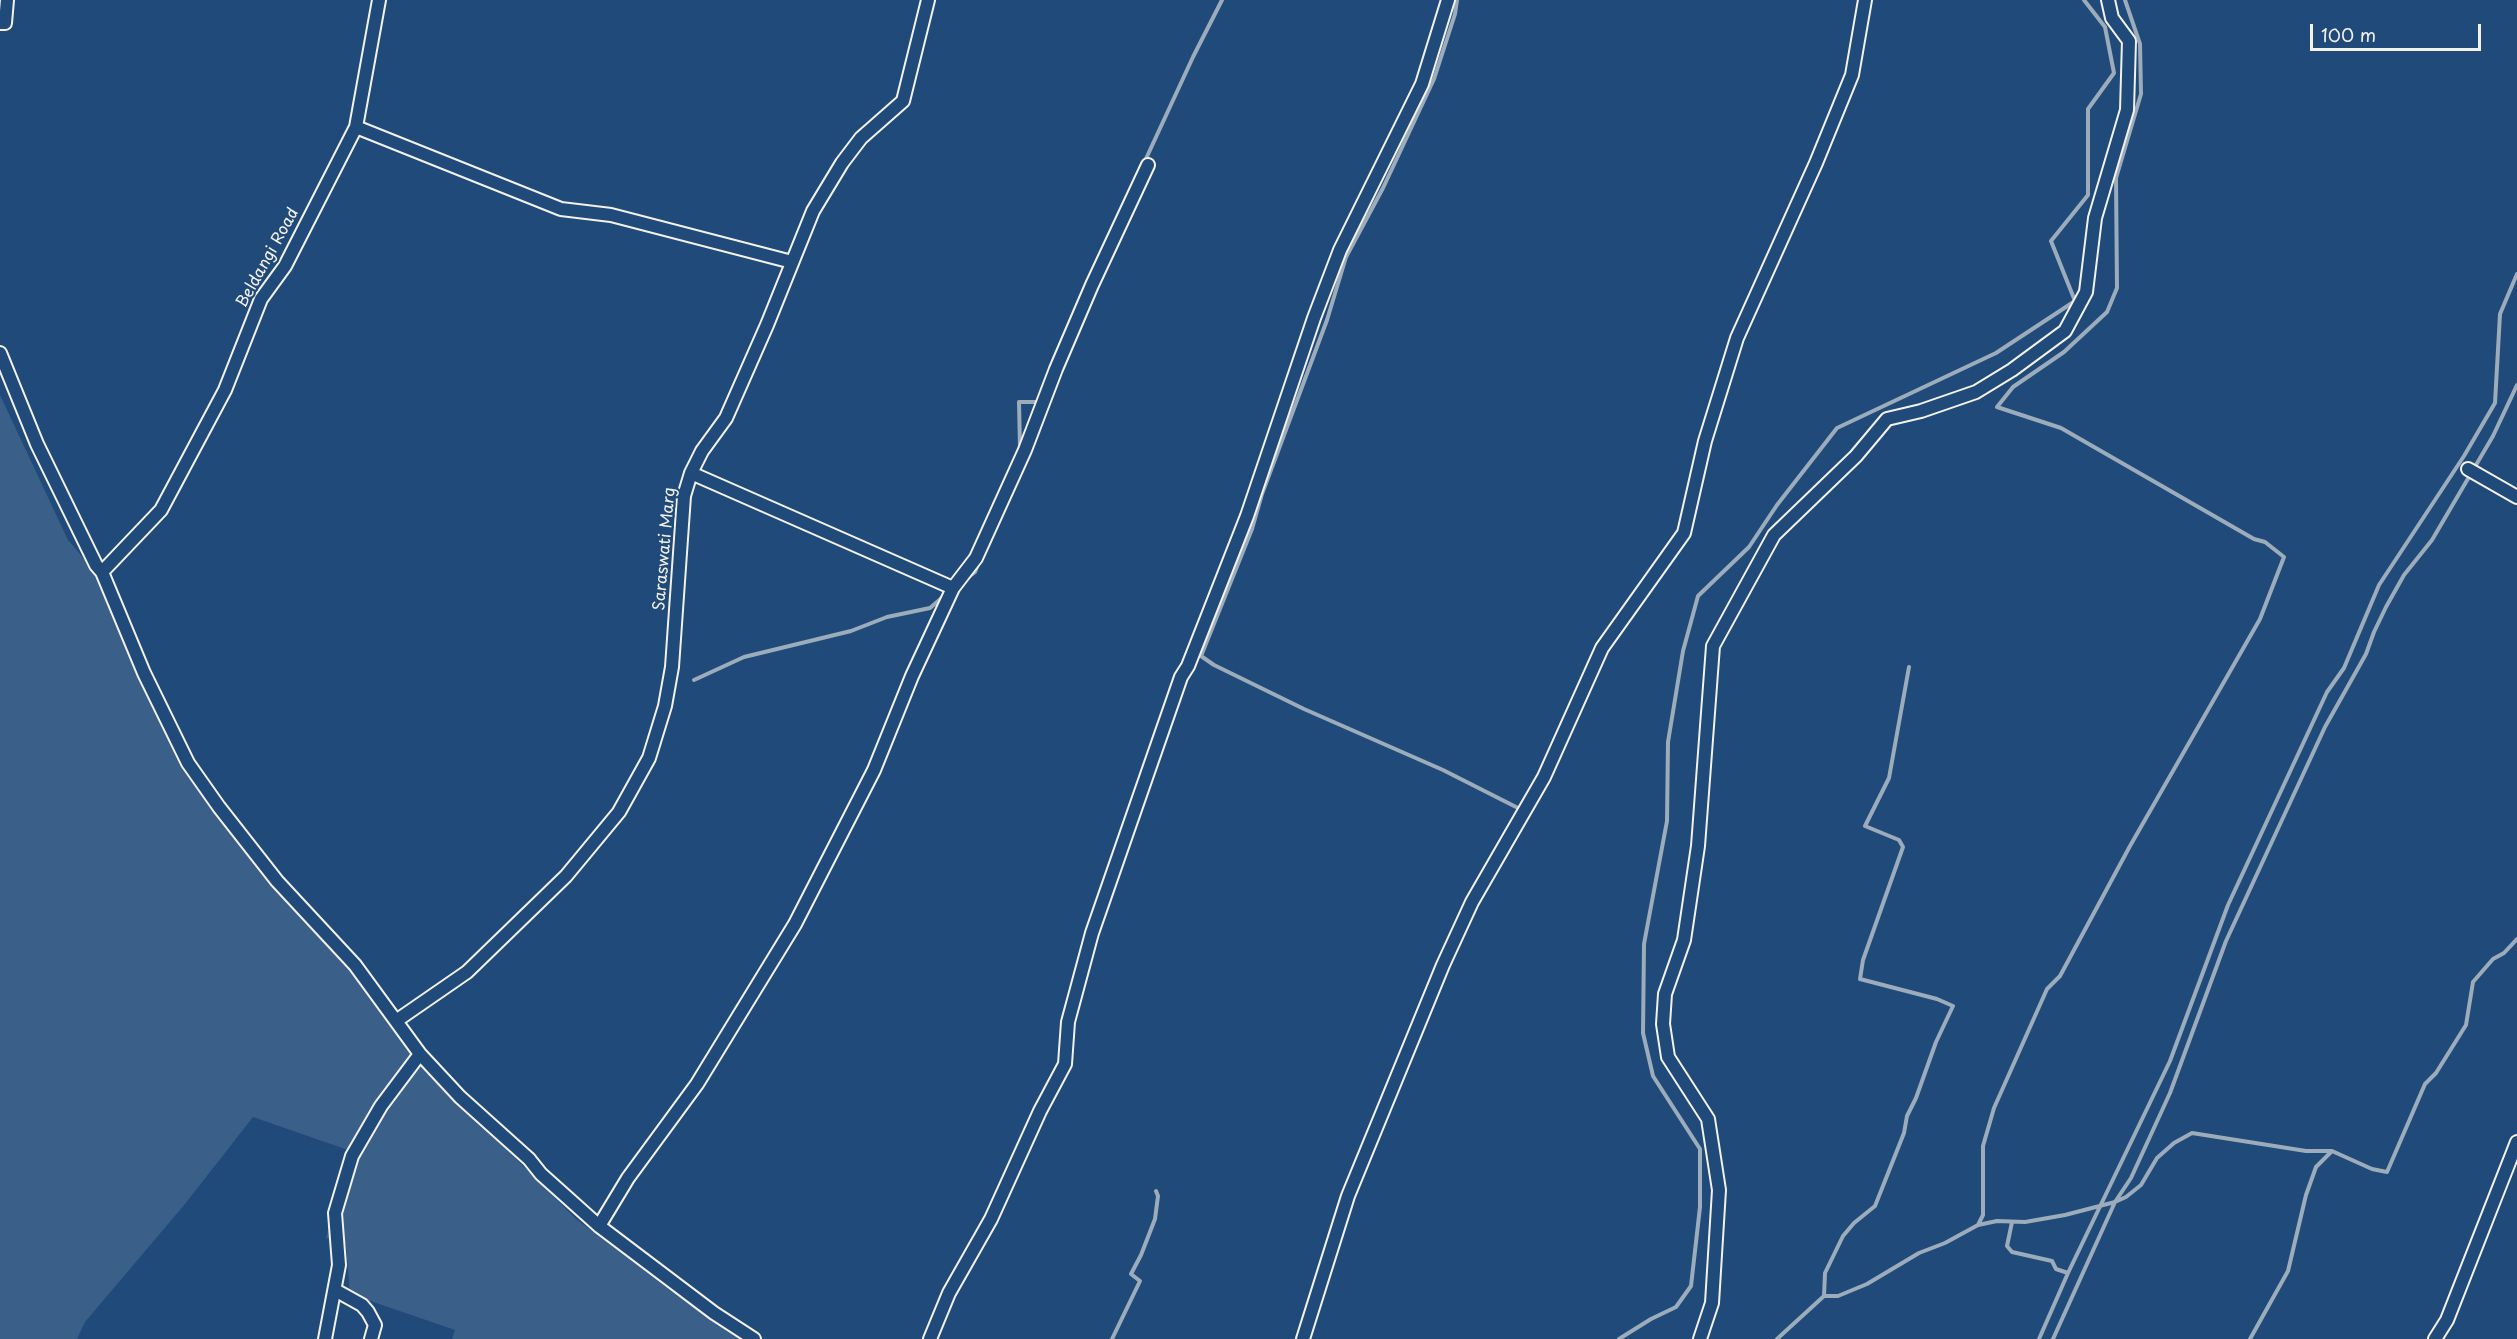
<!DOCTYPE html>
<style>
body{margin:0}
#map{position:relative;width:2517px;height:1339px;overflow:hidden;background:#1f4a7a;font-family:"Playpen Sans",sans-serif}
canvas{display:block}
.scale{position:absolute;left:2310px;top:24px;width:171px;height:27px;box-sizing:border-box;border:3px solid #f4f1e8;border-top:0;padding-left:8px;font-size:18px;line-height:21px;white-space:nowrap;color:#f4f1e8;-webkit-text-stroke:4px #1f4a7a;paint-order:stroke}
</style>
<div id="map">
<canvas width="2517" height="1339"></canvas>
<div class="scale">100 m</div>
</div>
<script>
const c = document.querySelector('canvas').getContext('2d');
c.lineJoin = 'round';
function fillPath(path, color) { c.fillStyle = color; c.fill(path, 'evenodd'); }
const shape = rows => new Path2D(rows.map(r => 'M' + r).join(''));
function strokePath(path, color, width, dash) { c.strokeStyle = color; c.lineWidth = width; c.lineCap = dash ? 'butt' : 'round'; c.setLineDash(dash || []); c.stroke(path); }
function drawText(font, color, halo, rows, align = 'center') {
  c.font = font + ' "Playpen Sans",sans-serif'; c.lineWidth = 4.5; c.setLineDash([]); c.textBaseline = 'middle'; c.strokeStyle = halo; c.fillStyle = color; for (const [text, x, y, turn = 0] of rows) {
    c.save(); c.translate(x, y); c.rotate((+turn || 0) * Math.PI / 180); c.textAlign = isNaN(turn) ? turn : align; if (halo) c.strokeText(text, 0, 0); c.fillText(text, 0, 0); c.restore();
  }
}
fillPath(shape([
 [0,395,68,540,104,582,173,740,307,913,444,1083,481,1124,576,1219,671,1291,741,1339,452,1339,455,1330,350,1294,346,1245,326,1238,348,1150,253,1117,185,1204,85,1322,77,1339,0,1339]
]), '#3a5f88');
strokePath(shape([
 [1457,0,1455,14,1434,79,1383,188,1346,257,1327,320,1262,494,1252,529,1201,656,1214,665,1304,709,1443,770,1520,809],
 [1144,163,1193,57,1222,0],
 [1050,370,1063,338],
 [1020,448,1019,402,1040,402],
 [966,579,975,572,978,564],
 [694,680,744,657,851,631,887,617,930,608,944,596],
 [2012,1222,2007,1246,2012,1252,2052,1261,2056,1269,2068,1273,2039,1339],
 [1978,1225,1983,1215,1983,1146,1994,1108,2047,989,2060,976,2130,846,2260,619,2284,557,2265,542,2254,539,2061,428,1997,407,2013,387,2064,352,2107,312,2117,288,2116,178,2141,94,2140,44,2125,0],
 [2068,1273,2170,1061,2228,905,2327,692,2344,668,2379,585,2464,456,2495,403,2500,314,2517,274],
 [1824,1296,1825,1273,1843,1236,1854,1223,1875,1206,1904,1133,1907,1116,1916,1098,1936,1042,1953,1006,1937,999,1860,979,1863,960,1903,847,1899,840,1865,826,1889,778,1909,667],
 [1112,1339,1140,1281,1131,1274,1141,1255,1155,1219,1158,1196,1156,1191],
 [1619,1339,1651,1319,1676,1307,1691,1286,1700,1207,1700,1149,1653,1076,1643,1033,1644,944,1667,821,1668,742,1683,651,1698,596,1749,547,1777,505,1837,428,1996,353,2075,301,2051,241,2088,195,2088,109,2114,73,2105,27,2084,0],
 [1777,1339,1824,1296,1838,1296,1867,1284,1919,1253,1945,1243,1978,1225,1997,1221,2025,1222,2065,1215,2115,1202,2126,1197,2141,1185,2157,1158,2174,1143,2192,1133,2306,1151,2332,1151,2372,1169,2387,1172,2425,1084,2436,1073,2466,1025,2473,982,2493,959,2504,953,2517,939],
 [2053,1339,2115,1202,2131,1178,2170,1093,2226,941,2325,727,2366,654,2374,632,2386,607,2404,575,2432,540,2493,436,2517,385],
 [2250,1339,2288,1271,2306,1195,2316,1167,2332,1151]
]), '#9cacbb', 4);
const minor = shape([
 [0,23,5,23,7,0],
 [356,127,561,209,611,215,792,262],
 [0,353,37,444,96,565,102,572,144,673,188,763,219,807,277,881,355,965,420,1054,460,1097,529,1159,541,1174,599,1226,714,1313,754,1339],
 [2468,469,2517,497],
 [691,473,953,588],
 [102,572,161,510,225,390,261,299,285,266,356,127,379,0],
 [396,1021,467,972,566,876,619,812,649,758,665,706,672,667,684,496,691,473,702,451,726,418,767,325,813,211,842,163,861,138,903,101,928,0],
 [599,1226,628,1178,697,1084,795,924,874,770,912,676,953,588,976,558,1025,450,1056,369,1092,285,1148,165],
 [335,1290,362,1305,368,1312,375,1325,371,1339],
 [325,1339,339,1265,335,1213,352,1156,381,1106,420,1054],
 [930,1339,949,1293,991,1219,1040,1111,1065,1064,1068,1022,1092,933,1181,677,1188,666,1247,516,1314,318,1340,250,1422,84,1448,0],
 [1303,1339,1348,1196,1443,965,1472,902,1544,777,1602,648,1684,533,1705,441,1737,338,1816,163,1852,75,1865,0],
 [1700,1339,1712,1303,1719,1190,1708,1119,1668,1057,1663,1024,1665,994,1684,940,1698,846,1713,646,1774,535,1856,456,1887,419,1921,411,1976,392,2012,370,2065,331,2086,292,2095,218,2127,110,2129,41,2112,18,2108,0],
 [2435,1339,2447,1320,2517,1142]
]);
strokePath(minor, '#f4f1e8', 16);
strokePath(minor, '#1f4a7a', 12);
drawText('16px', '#f4f1e8', '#1f4a7a', [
 ["Beldangi Road",268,258,-61],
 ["Saraswati Marg",665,549,-85]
]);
</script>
